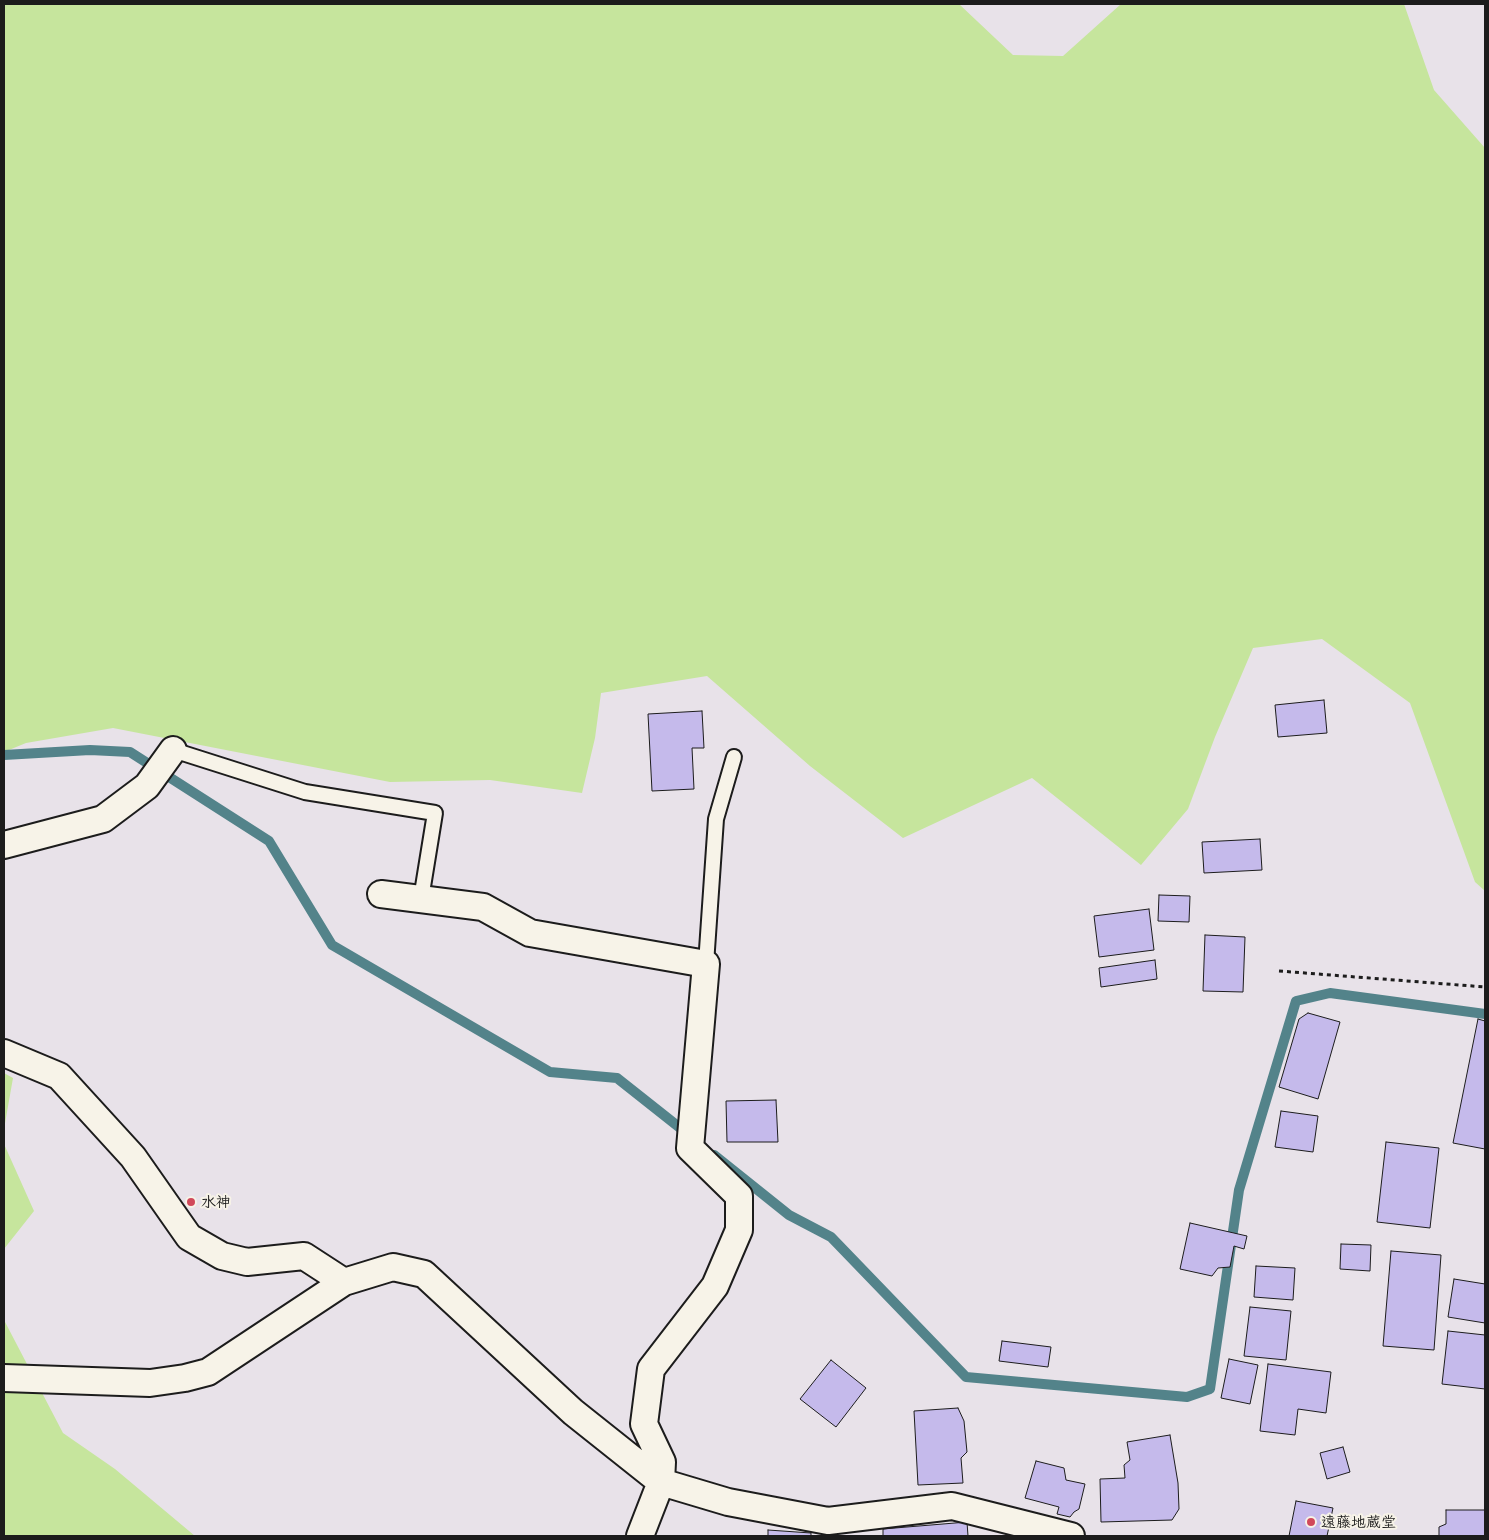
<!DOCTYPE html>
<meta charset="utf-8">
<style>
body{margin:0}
#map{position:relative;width:1489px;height:1540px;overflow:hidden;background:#e8e2e9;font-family:Mali,sans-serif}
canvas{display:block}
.frame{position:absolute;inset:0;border:5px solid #1c1c1c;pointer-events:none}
</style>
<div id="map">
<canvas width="1489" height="1540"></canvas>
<div class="frame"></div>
</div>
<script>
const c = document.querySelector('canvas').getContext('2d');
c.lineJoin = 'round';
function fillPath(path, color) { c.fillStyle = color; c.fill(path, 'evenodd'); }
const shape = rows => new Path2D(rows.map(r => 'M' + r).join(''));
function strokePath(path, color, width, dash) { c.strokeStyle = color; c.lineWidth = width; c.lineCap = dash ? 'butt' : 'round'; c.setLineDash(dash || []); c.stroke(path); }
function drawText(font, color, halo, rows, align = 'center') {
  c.font = font + ' Mali,"Klee One",sans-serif'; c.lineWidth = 4; c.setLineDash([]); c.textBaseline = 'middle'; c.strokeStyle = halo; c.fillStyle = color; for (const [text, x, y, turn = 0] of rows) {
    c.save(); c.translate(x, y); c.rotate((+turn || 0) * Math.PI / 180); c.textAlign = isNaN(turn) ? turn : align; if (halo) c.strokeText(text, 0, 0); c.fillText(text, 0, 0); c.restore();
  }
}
fillPath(shape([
 [4,4,959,4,1013,55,1063,56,1121,4,1404,4,1434,90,1485,148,1485,891,1475,882,1410,703,1322,639,1253,648,1215,737,1188,809,1141,865,1032,778,903,838,810,766,707,676,601,693,595,738,582,793,490,780,390,782,113,728,26,743,4,752],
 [4,1073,13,1078,4,1129],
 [4,1144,34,1211,4,1249],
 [4,1320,63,1433,115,1469,195,1536,4,1536]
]), '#c6e59d');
strokePath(shape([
 [4,755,90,750,130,752,269,841,332,945,550,1072,617,1078,689,1135],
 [714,1155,789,1215,831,1237,966,1377,1187,1397,1210,1389,1239,1190,1296,1001,1330,993,1485,1014]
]), '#53838a', 10);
const building = shape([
 [1324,700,1327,733,1278,737,1275,705,1324,700],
 [702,711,704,748,692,748,694,789,652,791,648,714,702,711],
 [1260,839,1262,870,1204,873,1202,842,1260,839],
 [1159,895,1190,896,1189,922,1158,921,1159,895],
 [1149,909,1154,950,1099,957,1094,916,1149,909],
 [1205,935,1245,937,1243,992,1203,991,1205,935],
 [1155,960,1157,979,1101,987,1099,968,1155,960],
 [1308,1013,1340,1022,1318,1099,1279,1087,1299,1019,1308,1013],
 [1478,1019,1485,1021,1485,1149,1453,1143,1478,1019],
 [776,1100,778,1142,727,1142,726,1101,776,1100],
 [1281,1111,1318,1116,1313,1152,1275,1147,1281,1111],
 [1386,1142,1439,1148,1430,1228,1377,1222,1386,1142],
 [1190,1223,1247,1236,1244,1249,1234,1246,1230,1267,1218,1268,1212,1276,1180,1269,1190,1223],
 [1341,1244,1371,1245,1370,1271,1340,1269,1341,1244],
 [1391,1251,1441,1255,1434,1350,1383,1346,1391,1251],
 [1256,1266,1295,1268,1293,1300,1254,1297,1256,1266],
 [1454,1279,1485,1284,1485,1323,1448,1317,1454,1279],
 [1250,1307,1291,1311,1286,1360,1244,1356,1250,1307],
 [1448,1331,1485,1335,1485,1389,1442,1384,1448,1331],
 [1002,1341,1051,1347,1048,1367,999,1361,1002,1341],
 [1229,1359,1258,1365,1250,1404,1221,1398,1229,1359],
 [831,1360,866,1388,836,1427,800,1399,831,1360],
 [1268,1364,1331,1372,1326,1413,1298,1409,1295,1435,1260,1431,1268,1364],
 [958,1408,964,1421,967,1452,961,1458,963,1483,918,1485,914,1411,958,1408],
 [1170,1435,1178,1483,1179,1509,1172,1520,1101,1522,1100,1479,1125,1478,1124,1465,1130,1460,1127,1442,1170,1435],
 [1343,1447,1350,1472,1327,1479,1320,1453,1343,1447],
 [1036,1461,1064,1468,1066,1480,1085,1484,1079,1509,1074,1512,1070,1517,1057,1514,1059,1507,1025,1498,1036,1461],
 [1296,1501,1333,1508,1327,1536,1289,1536,1296,1501],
 [1446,1510,1485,1510,1485,1536,1439,1536,1439,1527,1446,1524,1446,1510],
 [967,1522,968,1536,883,1536,883,1529,967,1522],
 [768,1530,811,1533,811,1536,768,1536,768,1530]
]);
fillPath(building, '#c5baeb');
strokePath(building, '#1c1c1c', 1);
const lane = shape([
 [173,750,305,792,435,813,421,899],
 [706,964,716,819,734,757]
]);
const street = shape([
 [4,845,103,819,147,786,173,750],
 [381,894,483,907,530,933,706,964,690,1148,739,1196,739,1230,715,1286,651,1369,644,1424,662,1462,661,1482,640,1536],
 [4,1053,59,1076,133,1157,189,1237,222,1256,247,1262,304,1256,344,1282],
 [4,1378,150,1383,185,1378,208,1372,344,1282,393,1267,424,1274,573,1412,661,1482,728,1502,828,1521,952,1506,1071,1536]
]);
strokePath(lane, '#1c1c1c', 18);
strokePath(street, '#1c1c1c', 30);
strokePath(shape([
 [1279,971,1485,987]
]), '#1c1c1c', 3, [4, 4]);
strokePath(lane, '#f7f3e8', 14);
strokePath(street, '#f7f3e8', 26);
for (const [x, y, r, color] of [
 [191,1202,5,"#d1495b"],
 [1311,1522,5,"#d1495b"]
]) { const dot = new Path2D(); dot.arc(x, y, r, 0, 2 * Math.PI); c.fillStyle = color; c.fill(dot); strokePath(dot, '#f7f3e8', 2); }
drawText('bold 15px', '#1c1c1c', '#f7f3e8', [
 ["水神",201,1202],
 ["遠藤地蔵堂",1321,1522]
], 'left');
</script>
